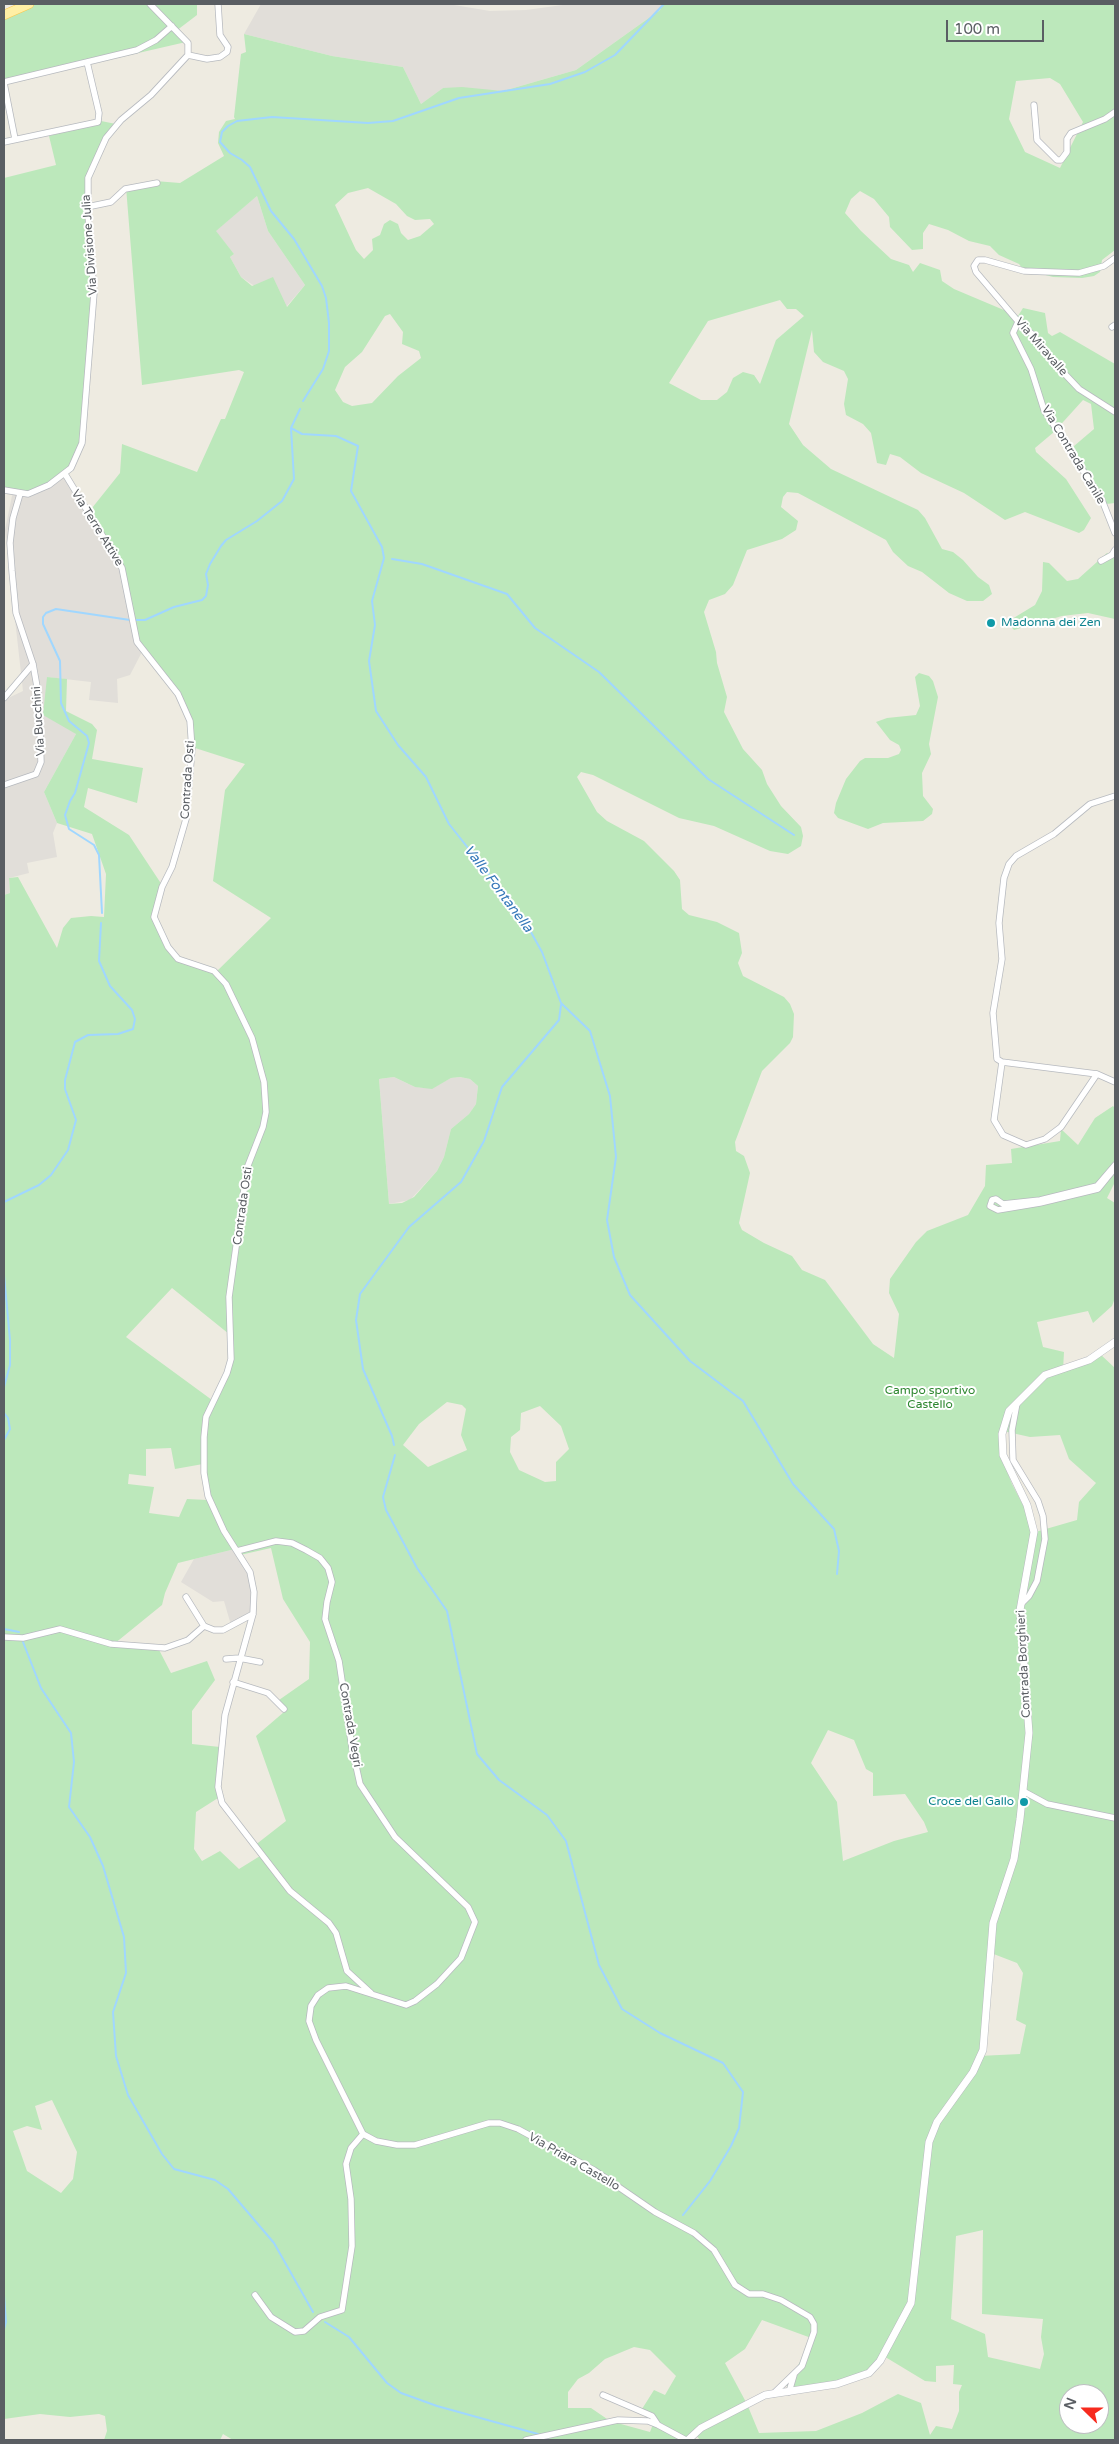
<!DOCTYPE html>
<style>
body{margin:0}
#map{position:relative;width:1119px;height:2444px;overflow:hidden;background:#eeebe1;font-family:"Varela Round",sans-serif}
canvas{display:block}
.frame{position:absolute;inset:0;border:5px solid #5a5e63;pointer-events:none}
.north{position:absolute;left:1059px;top:2384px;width:50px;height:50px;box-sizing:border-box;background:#fff;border:1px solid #bdbfc1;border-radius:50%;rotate:292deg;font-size:14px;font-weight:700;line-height:20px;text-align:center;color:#5a5e63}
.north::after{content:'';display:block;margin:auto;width:18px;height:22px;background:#f72a1e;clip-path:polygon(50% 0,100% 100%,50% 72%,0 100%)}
.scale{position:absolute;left:946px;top:20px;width:98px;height:22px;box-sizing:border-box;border:2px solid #5a5e63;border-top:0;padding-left:6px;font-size:15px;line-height:18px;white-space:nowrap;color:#5a5e63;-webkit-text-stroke:4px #fff;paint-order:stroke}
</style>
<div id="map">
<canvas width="1119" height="2444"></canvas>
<div class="frame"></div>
<div class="north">N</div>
<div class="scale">100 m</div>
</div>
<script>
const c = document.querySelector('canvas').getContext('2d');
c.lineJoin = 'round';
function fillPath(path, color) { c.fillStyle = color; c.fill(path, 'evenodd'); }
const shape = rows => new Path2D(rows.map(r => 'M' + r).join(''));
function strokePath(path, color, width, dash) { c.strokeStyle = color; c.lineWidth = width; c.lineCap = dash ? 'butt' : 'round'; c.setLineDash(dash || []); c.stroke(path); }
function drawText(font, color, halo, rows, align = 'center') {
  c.font = font + ' "Varela Round",sans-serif'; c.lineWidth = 4; c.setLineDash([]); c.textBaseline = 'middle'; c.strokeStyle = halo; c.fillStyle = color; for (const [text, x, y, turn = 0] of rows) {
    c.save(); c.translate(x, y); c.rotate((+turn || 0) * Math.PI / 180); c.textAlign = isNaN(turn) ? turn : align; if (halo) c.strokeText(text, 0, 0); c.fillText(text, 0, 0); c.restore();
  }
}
fillPath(shape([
 [261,4,448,4,490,11,526,10,570,4,663,4,660,10,576,70,503,91,443,88,421,104,403,67,332,56,244,34],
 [257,196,268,231,305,285,286,307,241,277,230,257,234,254,215,231],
 [62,474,118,564,143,650,130,675,117,679,118,703,89,700,91,682,47,677,76,734,44,792,57,823,53,833,57,857,27,863,29,873,9,878,10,893,4,895,4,700,23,691,5,530,13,491],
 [394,1077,415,1087,432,1088,451,1078,460,1077,470,1079,478,1086,476,1104,469,1114,451,1129,444,1157,437,1171,410,1200,389,1204,379,1079],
 [235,1549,249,1574,256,1602,254,1618,231,1625,224,1601,213,1602,181,1582,194,1559]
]), '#e1ded9');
fillPath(shape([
 [19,4,197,4,197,15,176,31,186,42,4,84,4,12],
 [663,4,1115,4,1115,250,1102,260,1100,272,1094,276,1082,278,1053,277,1023,269,1019,264,999,255,990,246,969,241,948,230,929,224,923,233,923,249,912,250,890,227,889,217,874,199,860,191,851,199,845,213,861,231,891,259,909,265,913,272,920,263,940,270,942,281,954,289,1018,316,1023,308,1045,313,1048,333,1052,336,1060,332,1115,364,1115,503,1106,504,1090,477,1067,452,1094,429,1091,404,1083,400,1054,432,1035,448,1036,452,1066,479,1091,518,1084,530,1079,533,1025,512,1005,520,964,493,921,473,900,457,890,454,886,465,877,463,871,433,863,424,846,415,844,404,848,379,844,371,823,362,814,352,812,330,789,424,803,445,831,469,918,510,925,518,942,549,953,552,963,560,978,577,989,585,992,594,983,601,967,601,949,593,922,572,908,566,893,552,886,540,798,493,787,492,783,497,781,507,798,521,796,530,782,539,747,550,733,585,725,594,709,600,704,612,716,652,717,663,727,697,724,712,743,749,762,770,767,784,781,806,801,827,803,836,801,846,788,854,770,851,714,826,679,818,593,775,581,772,577,777,597,812,607,821,644,841,674,871,680,880,682,909,689,915,717,922,739,933,742,953,738,963,743,976,784,997,790,1004,794,1014,793,1037,790,1043,762,1071,735,1142,736,1151,744,1156,750,1173,739,1223,742,1230,764,1243,792,1256,802,1270,825,1280,873,1344,894,1358,899,1314,889,1293,890,1279,916,1242,927,1231,968,1215,985,1186,986,1165,1012,1163,1011,1149,1060,1141,1061,1129,1078,1145,1095,1118,1113,1106,1115,1108,1115,1182,1107,1198,1115,1203,1115,1298,1112,1306,1093,1323,1088,1311,1037,1322,1043,1347,1064,1352,1063,1370,1100,1354,1115,1368,1115,2440,700,2440,694,2433,689,2440,233,2440,223,2434,220,2440,104,2440,107,2431,105,2416,99,2414,70,2417,40,2414,4,2419,4,895,10,893,9,878,18,877,57,948,63,928,71,918,91,916,104,917,106,874,92,834,57,823,44,792,76,734,43,715,47,677,67,679,66,711,92,724,97,730,92,759,143,768,137,803,88,788,84,807,129,835,162,885,156,919,173,957,215,973,271,918,213,881,225,790,245,764,192,747,191,728,182,703,143,650,135,634,131,611,118,564,88,513,120,473,122,444,197,472,221,419,225,419,244,372,239,370,142,385,126,187,155,181,180,183,224,156,218,143,219,132,226,121,235,119,234,117,241,54,246,52,244,34,332,56,403,67,421,104,443,88,462,87,503,91,576,70,660,10],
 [1050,78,1060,84,1083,122,1060,168,1025,152,1009,119,1016,81],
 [368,188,396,204,407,216,415,220,430,219,434,224,420,236,408,240,401,233,398,224,390,220,384,224,380,235,372,239,373,250,364,259,356,250,335,205,348,193],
 [257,196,268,231,305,285,287,307,273,277,252,286,241,277,230,257,234,254,216,231],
 [780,300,787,309,796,309,804,316,776,340,760,384,754,375,743,372,733,378,727,392,717,400,701,400,669,383,708,321],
 [390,314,403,332,402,344,419,351,421,358,398,376,372,403,352,406,343,402,335,390,345,367,362,352,385,316],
 [394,1077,415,1087,432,1089,451,1078,460,1077,470,1079,478,1086,476,1104,469,1114,451,1129,444,1157,437,1171,414,1197,402,1203,389,1204,379,1079],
 [172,1288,229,1334,229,1354,226,1372,212,1400,126,1337],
 [447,1402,462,1405,466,1409,461,1435,467,1450,428,1467,403,1445,419,1424],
 [540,1406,561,1426,569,1449,556,1462,556,1481,545,1482,519,1470,510,1452,511,1437,520,1430,521,1413],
 [1003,1431,1030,1437,1060,1435,1069,1459,1096,1483,1079,1502,1077,1520,1032,1533,1025,1509,1012,1484,1003,1461],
 [171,1448,175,1469,203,1464,207,1500,187,1499,179,1517,149,1513,154,1487,128,1484,129,1474,146,1476,146,1449],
 [271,1548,283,1599,310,1642,309,1679,279,1700,284,1712,256,1736,286,1821,254,1846,260,1856,239,1869,220,1851,202,1861,194,1849,196,1812,218,1798,220,1747,192,1744,192,1711,215,1680,207,1661,171,1673,157,1646,114,1644,162,1605,165,1593,178,1563,235,1549,240,1555],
 [828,1730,854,1740,866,1769,873,1773,873,1796,905,1794,924,1822,928,1832,894,1841,843,1861,837,1802,811,1763],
 [991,1953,1017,1963,1023,1973,1016,2020,1026,2025,1020,2054,979,2056],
 [52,2100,77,2152,73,2179,61,2193,27,2171,13,2131,27,2126,42,2130,35,2106],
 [983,2230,982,2314,1043,2319,1041,2337,1044,2354,1040,2369,988,2357,985,2334,951,2319,956,2236],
 [762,2320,814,2339,786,2385,795,2390,858,2378,873,2368,882,2355,925,2381,936,2382,936,2366,954,2365,953,2384,962,2385,959,2392,959,2411,952,2429,936,2426,930,2435,921,2403,898,2394,862,2413,816,2431,759,2433,747,2404,725,2363,745,2349],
 [634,2347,650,2350,676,2376,665,2395,654,2390,642,2409,655,2419,650,2432,610,2421,591,2408,568,2408,568,2392,578,2379,589,2373,605,2359],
 [1069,2394,1099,2394,1099,2424,1069,2424],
 [101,121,116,124,89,171,93,288,83,432,73,461,62,474,38,490,27,494,4,489,4,178,56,165,49,136],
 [1107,553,1115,559,1115,619,1088,613,1062,616,1014,630,1007,622,1035,605,1042,591,1043,562,1049,563,1067,581,1078,579],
 [919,673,929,676,933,681,938,697,929,744,931,754,922,773,923,796,933,809,932,814,923,821,883,823,868,829,838,818,834,813,836,803,846,779,860,761,865,758,888,758,899,754,901,750,899,745,890,740,876,722,887,718,916,715,920,706,915,677]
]), '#bce8bb');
strokePath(shape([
 [303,401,323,369,329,351,329,323,326,298,322,286,294,239,271,211,250,167,242,160,230,153,220,142,222,132,228,126,237,121,272,117,368,123,393,121,459,98,550,84,585,72,615,55,664,4],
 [291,428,302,434,336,436,358,446,351,491,382,547,384,558,372,601,375,625,369,661,376,711,398,745,426,777,449,824,522,916,542,952,561,1003,590,1031,610,1096,616,1157,607,1220,614,1257,630,1295,690,1361,743,1401,793,1484,834,1529,839,1551,837,1574],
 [392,559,422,564,507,594,535,628,599,672,708,779,794,835],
 [135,620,145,620,174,607,202,600,206,596,208,585,206,574,210,564,221,546,226,540,257,521,282,501,294,479,291,428,300,409],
 [102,913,99,855,94,845,69,829,65,815,70,801,75,793,89,743,87,736,69,721,61,703,60,661,43,624,43,617,46,613,56,609,130,620],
 [4,1202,39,1185,51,1175,68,1150,76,1120,65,1089,65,1080,75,1042,88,1035,118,1034,133,1029,135,1019,132,1010,110,986,99,961,101,923],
 [4,1275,10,1340,10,1365,4,1387],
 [4,1413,8,1418,10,1429,4,1440],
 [394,1445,392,1436,363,1369,356,1320,360,1294,409,1227,461,1182,484,1141,502,1087,559,1020,561,1005],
 [395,1455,383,1497,386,1510,417,1568,447,1611,477,1754,499,1780,547,1815,566,1841,599,1965,622,2009,660,2033,723,2063,743,2092,739,2128,731,2146,710,2181,683,2215],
 [4,1629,19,1632],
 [23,1642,41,1688,71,1733,74,1762,69,1807,90,1837,103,1866,124,1937,126,1973,113,2012,116,2056,128,2095,162,2154,174,2169,215,2180,228,2189,274,2243,313,2312],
 [4,2295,6,2322,4,2329],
 [325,2322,349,2337,387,2383,401,2393,437,2406,538,2434]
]), '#a0d7ff', 2);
const minor = shape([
 [188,55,207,59,220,57,227,52,228,47,220,35,218,4],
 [4,82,137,50,156,40,172,26],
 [4,83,15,139],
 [1034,105,1037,140,1057,160,1061,160,1067,152,1067,139,1071,133,1105,119,1115,112],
 [4,142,98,122,99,113,87,62],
 [87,207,111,202,125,189,157,183],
 [1115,258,1104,266,1079,273,1024,271,985,260,978,260,974,266,976,272,1022,326,1032,334,1045,353,1079,389,1115,412],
 [1018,322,1013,333,1031,369,1044,410,1102,500,1115,533],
 [1112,327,1115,325],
 [65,474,122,568,137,642,178,694,190,721,192,750,186,819,172,867,162,887,154,917,168,947,178,959,214,971,226,984,252,1038,264,1082,266,1112,263,1127,247,1168,229,1297,231,1359,227,1373,206,1417,204,1437,204,1473,208,1496,224,1531,250,1572,254,1592,253,1614,225,1715,218,1787,222,1803,290,1891,329,1923,336,1933,347,1971,371,1993],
 [4,490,28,494,49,485,71,468,82,443,94,293,88,214,88,178,106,138,121,120,151,95,188,55,188,43,150,4],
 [1101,561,1112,555,1115,550],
 [4,698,33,664],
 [4,785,36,774,41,762,39,698,33,664,16,613,12,571,10,543,13,518,20,494],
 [1115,796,1090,804,1054,834,1016,856,1009,864,1004,878,999,923,1002,959,993,1013,997,1059,1002,1062,1097,1074,1115,1082],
 [1002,1062,994,1120,1003,1135,1026,1145,1045,1139,1061,1127,1097,1074],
 [1115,1165,1097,1186,1040,1200,1003,1204,996,1199,992,1200,990,1206,998,1210,1040,1203,1098,1189,1115,1168],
 [1017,1403,1012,1430,1013,1460,1038,1501,1043,1516,1045,1539,1037,1581,1029,1596,1021,1604],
 [237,1551,276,1541,292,1543,306,1550,320,1558,328,1568,332,1582,327,1602,325,1619,339,1661,352,1748,360,1784,395,1837,468,1907,475,1922,461,1958,437,1984,415,2001,406,2005,346,1986,328,1988,318,1995,311,2006,309,2021,316,2040,363,2134,376,2141,397,2145,415,2145,489,2123,500,2123,518,2129,594,2170,655,2212,694,2233,714,2250,735,2285,749,2294,763,2294,781,2300,810,2317,814,2324,814,2332,802,2366,773,2394],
 [186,1597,204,1626],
 [4,1637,23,1638,60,1629,111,1644,165,1648,188,1640,204,1626,214,1630,223,1630,253,1614],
 [226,1659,239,1658,260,1662],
 [233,1682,268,1693,284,1709],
 [1023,1791,1047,1804,1115,1818],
 [255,2295,271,2317,295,2332,304,2331,320,2317,342,2310,352,2246,351,2199,346,2164,351,2148,363,2134],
 [789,2392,794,2375],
 [603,2395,652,2416,658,2425,686,2440],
 [526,2440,618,2420,648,2421,658,2425]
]);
const tertiary = shape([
 [688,2440,701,2428,765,2395,837,2384,869,2373,880,2361,911,2303,929,2142,937,2122,973,2072,983,2050,993,1923,1014,1859,1020,1819,1029,1733,1020,1610,1034,1532,1027,1505,1003,1455,1002,1434,1009,1411,1045,1375,1089,1360,1115,1342]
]);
const primary = shape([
 [4,15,29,4]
]);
strokePath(minor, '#b7babf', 7);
strokePath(tertiary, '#b7babf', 8);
strokePath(primary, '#fdc74b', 10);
strokePath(minor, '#fff', 5.5);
strokePath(tertiary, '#fff', 7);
strokePath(primary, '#ffefa5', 9);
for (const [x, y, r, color] of [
 [991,623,5,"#0f9aa8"],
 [1024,1802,5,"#0f9aa8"]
]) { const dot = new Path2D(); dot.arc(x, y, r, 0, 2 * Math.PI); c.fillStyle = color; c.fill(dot); strokePath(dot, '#fff', 2); }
drawText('12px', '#5a5e63', '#fff', [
 ["Via Divisione Julia",90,245,-94],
 ["Via Miravalle",1041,347,49],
 ["Via Contrada Canile",1073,455,59],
 ["Via Terre Attive",97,528,58],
 ["Via Bucchini",39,721,-94],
 ["Contrada Osti",188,780,-86],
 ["Contrada Osti",243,1206,-82],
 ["Contrada Borghieri",1024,1664,-93],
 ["Contrada Vegri",350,1725,80],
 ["Via Priara Castello",574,2162,30]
]);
drawText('12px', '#0d838f', '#fff', [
 ["Madonna dei Zen",1001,623],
 ["Croce del Gallo",1014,1802,"right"]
], 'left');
drawText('12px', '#2e8730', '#fff', [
 ["Campo sportivo",930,1391],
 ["Castello",930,1405]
]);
drawText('italic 14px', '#3578b9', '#fff', [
 ["Valle Fontanella",498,889,53]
]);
</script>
